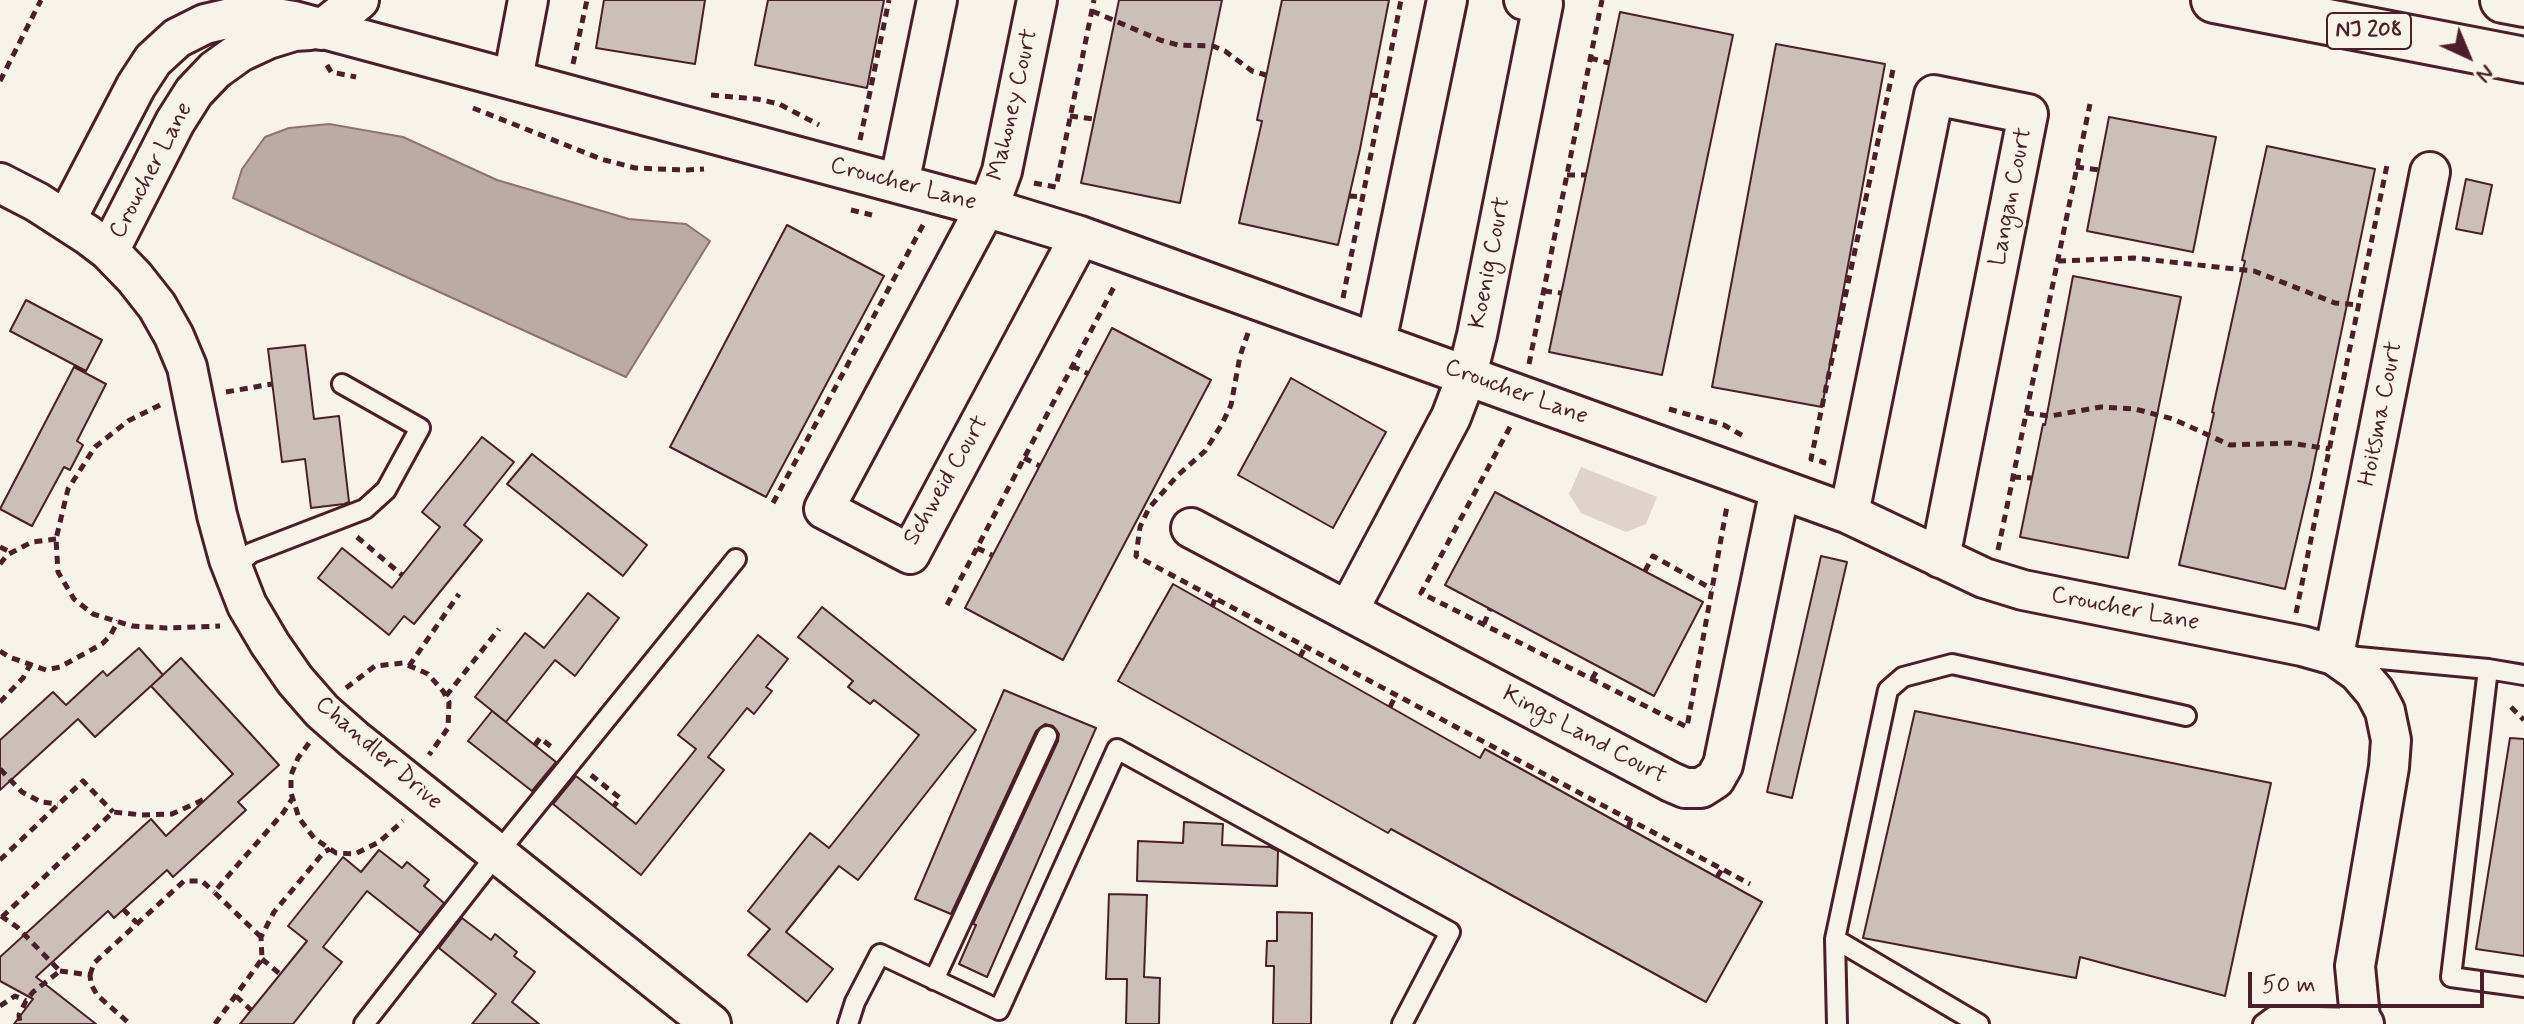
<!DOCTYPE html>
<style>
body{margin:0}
#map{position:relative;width:2524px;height:1024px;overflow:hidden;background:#f7f3e8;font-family:Mynerve,sans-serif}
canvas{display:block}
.north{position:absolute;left:2428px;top:16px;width:80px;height:80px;-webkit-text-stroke:6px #f7f3e8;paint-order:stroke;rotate:136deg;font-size:22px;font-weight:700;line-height:32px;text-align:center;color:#4a1f2b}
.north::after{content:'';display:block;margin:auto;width:28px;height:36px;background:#4a1f2b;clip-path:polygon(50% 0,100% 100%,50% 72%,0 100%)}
.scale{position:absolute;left:2248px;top:972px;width:236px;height:36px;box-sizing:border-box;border:4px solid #4a1f2b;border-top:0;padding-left:10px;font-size:24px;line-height:28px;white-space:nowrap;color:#4a1f2b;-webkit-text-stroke:6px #f7f3e8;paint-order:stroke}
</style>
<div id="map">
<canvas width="2524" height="1024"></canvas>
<div class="north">N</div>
<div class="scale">50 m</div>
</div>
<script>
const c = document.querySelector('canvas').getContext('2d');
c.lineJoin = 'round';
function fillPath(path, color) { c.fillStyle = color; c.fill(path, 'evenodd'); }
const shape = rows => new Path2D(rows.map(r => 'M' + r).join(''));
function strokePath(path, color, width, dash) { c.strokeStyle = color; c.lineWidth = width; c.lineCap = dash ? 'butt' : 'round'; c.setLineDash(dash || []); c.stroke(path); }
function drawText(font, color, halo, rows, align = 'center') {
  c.font = font + ' Mynerve,sans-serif'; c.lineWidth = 6; c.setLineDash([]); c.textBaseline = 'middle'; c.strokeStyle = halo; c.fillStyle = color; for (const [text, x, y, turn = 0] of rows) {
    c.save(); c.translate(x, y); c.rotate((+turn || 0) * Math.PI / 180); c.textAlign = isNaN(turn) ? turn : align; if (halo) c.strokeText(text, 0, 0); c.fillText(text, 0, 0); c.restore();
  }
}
fillPath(shape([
 [1581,467,1657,497,1646,524,1626,532,1581,513,1569,494]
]), '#ded4cc');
const water = shape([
 [329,124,403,137,497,180,629,219,686,224,710,241,626,377,233,198,242,169,265,137,289,128,329,124]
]);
fillPath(water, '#bcaaa7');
strokePath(water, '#8e7275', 2);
const building = shape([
 [604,0,705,0,695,64,596,48,604,0],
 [768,0,884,0,867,88,755,65,768,0],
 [1119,0,1222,0,1180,203,1081,183,1119,0],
 [1282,0,1389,0,1360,149,1338,245,1239,223,1262,121,1257,120,1282,0],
 [1620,12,1733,35,1662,375,1549,352,1620,12],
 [1776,44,1885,64,1822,407,1712,387,1776,44],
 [2109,117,2216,137,2193,252,2087,231,2109,117],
 [2267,146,2375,169,2311,478,2285,589,2179,565,2214,413,2212,412,2245,261,2242,260,2267,146],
 [2466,179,2492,185,2482,234,2456,229,2466,179],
 [787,225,884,276,766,497,670,447,787,225],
 [2073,276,2181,297,2128,558,2020,537,2043,424,2045,425,2073,276],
 [26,300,102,340,86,371,10,331,26,300],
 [1112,328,1211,380,1063,660,965,608,1112,328],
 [305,345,314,419,339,416,349,502,344,504,311,508,305,459,282,462,268,349,305,345],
 [74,367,106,384,77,441,83,445,70,470,64,467,32,526,0,509,74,367],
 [1291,378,1386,432,1333,528,1238,475,1291,378],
 [482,437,514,462,464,525,482,540,414,624,404,616,389,635,318,578,342,548,392,588,440,527,422,512,482,437],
 [532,454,647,545,623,576,507,484,532,454],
 [1495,492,1703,602,1654,696,1445,585,1495,492],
 [1821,556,1847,562,1792,798,1767,792,1821,556],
 [1173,584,1480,758,1485,749,1762,902,1706,1002,1391,829,1388,833,1118,681,1173,584],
 [588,593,619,618,575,676,555,660,506,722,475,697,525,633,544,648,588,593],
 [822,607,976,730,858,880,839,866,786,932,833,969,807,1002,748,955,770,929,748,911,810,833,829,848,919,735,874,700,870,704,848,687,853,681,798,637,822,607],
 [758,635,788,659,766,687,772,691,754,714,747,708,708,757,724,770,641,875,553,804,576,776,636,824,696,749,678,735,758,635],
 [139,648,163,675,95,737,78,719,0,790,0,740,53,692,66,705,103,671,107,676,139,648],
 [181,658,279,765,238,802,246,810,173,877,167,870,114,918,108,911,36,977,96,1024,14,1024,33,999,0,981,0,957,151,819,166,836,233,774,151,686,181,658],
 [1004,690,1096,728,987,977,959,964,976,925,973,924,1058,741,1059,734,1053,726,1045,724,1036,731,951,914,915,899,1004,690],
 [492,711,556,762,532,791,468,741,492,711],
 [1915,711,2271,783,2225,996,2080,957,2076,978,1863,938,1915,711],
 [2510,738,2524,739,2524,956,2476,949,2510,738],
 [1184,822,1223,824,1222,845,1270,847,1278,851,1277,886,1137,881,1138,841,1183,843,1184,822],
 [379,850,402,868,407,862,429,880,424,886,444,903,420,933,367,891,323,947,342,962,293,1024,240,1024,307,941,288,926,343,857,361,872,379,850],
 [1109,894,1147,895,1144,977,1160,978,1159,1024,1126,1024,1127,979,1106,979,1109,894],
 [1277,912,1312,913,1311,1024,1273,1024,1274,966,1266,966,1267,941,1277,941,1277,912],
 [462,918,491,940,495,934,517,952,514,956,535,972,512,1002,539,1024,472,1024,496,994,439,948,462,918]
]);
fillPath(building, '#ccbfb9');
strokePath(building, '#4a1f2b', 2);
const service = shape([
 [233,569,251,553,365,509,386,490,420,428,342,384],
 [2348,656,2488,669,2524,675],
 [2488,669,2451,977,2524,987],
 [1835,939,1979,1024],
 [934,980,1047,736],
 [364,1024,497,854,736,559],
 [848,1024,855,1002,880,954,999,1010,1117,749,1450,932,1402,1024],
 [1837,1024,1835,939,1888,690,1903,677,1952,664,2186,716],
 [2263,1024,2274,1016,2360,1018]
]);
const minor = shape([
 [1037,0,1002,171,995,190,824,509,910,554,1080,236],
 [321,30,359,0],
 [513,79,528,0],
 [0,183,37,202,88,235,109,251,135,278,157,306,174,336,187,367,217,515,229,559,247,605,270,644,295,680,322,711,355,740,711,1024],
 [899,184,937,0],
 [66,220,136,86,153,60,177,38,205,24,235,17,263,16,294,21,985,207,1080,236,1849,514,1984,578,2023,590,2302,646,2334,655,2358,672,2375,692,2385,711,2391,740,2389,767,2355,966,2360,1018,2364,1024],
 [109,251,175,122,194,92,215,70,240,52,268,39,294,31,310,30],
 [1376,343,1447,0],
 [1849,514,1934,95,2028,114,1940,558],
 [1191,528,1671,782,1685,788,1701,788,1715,779,1723,765,1780,489],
 [1348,611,1451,417,1467,375,1477,335,1543,4,1524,0],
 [2334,655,2430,172]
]);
const trunk = shape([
 [2214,0,2524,60],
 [2503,0,2524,4]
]);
strokePath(service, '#4a1f2b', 24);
strokePath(minor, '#4a1f2b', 44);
strokePath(trunk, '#4a1f2b', 50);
strokePath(shape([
 [1092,11,1160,40,1178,45,1213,46,1225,51,1252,71,1266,75],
 [1590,58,1609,63],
 [573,64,587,0],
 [327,65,331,72,356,77],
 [0,81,41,0],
 [711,95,757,99,779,104,819,125],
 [1370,95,1383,96],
 [473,108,601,159,635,168,687,170,704,169],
 [1070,116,1094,119],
 [860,140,889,0],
 [2076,167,2099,170],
 [1567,175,1586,175],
 [1034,183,1056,187,1094,0],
 [1349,196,1363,197],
 [851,210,872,215],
 [2058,261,2134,258,2254,271,2335,303,2359,305],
 [1544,291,1561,293],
 [1343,298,1401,0],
 [1248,333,1240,356,1231,405,1222,424,1205,451,1177,476,1149,508,1140,527,1136,556,1750,884],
 [1529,364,1602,0],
 [1072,366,1089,374],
 [226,392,272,384],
 [160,405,128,421,95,447,68,489,56,539,58,572,74,599,93,614,132,626,166,628,220,626],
 [1669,409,1724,425,1745,437],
 [2026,413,2050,416,2101,407,2135,409,2173,419,2230,445,2290,443,2330,449],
 [1510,427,1421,593,1687,727,1727,506],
 [1024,458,1040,466],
 [1823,465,1824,462,1811,459,1894,65],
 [2013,477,2032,478],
 [773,503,923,225],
 [357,537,402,575],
 [0,547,10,552],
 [977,548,992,555],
 [1998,550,2090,104],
 [0,564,7,555,32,542,56,539],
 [1645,571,1653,556,1712,589],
 [947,605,1115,285],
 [1212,607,1215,599],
 [2296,613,2387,165],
 [1484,624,1490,609],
 [0,651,9,657,46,670,60,667,102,644,110,636,118,621],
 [1300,657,1305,647],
 [409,666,459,594],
 [1592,679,1599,667],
 [346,688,375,666,403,663,428,674,443,691,449,702,448,728,429,755],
 [446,696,499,629],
 [0,702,23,678,30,665],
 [1390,707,1396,695],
 [2511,707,2524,720],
 [309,743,298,758,291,775,291,793,299,818,314,838,336,853,355,854,379,842,403,821],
 [535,745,540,738,554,749],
 [0,769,22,792,41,802,58,804],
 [591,775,620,798,614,806],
 [1628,828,1631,820],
 [0,860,83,781,113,812],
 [1717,877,1722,869],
 [123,909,137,923],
 [1,916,17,927,60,971,33,992,26,1001,19,1015,20,1024],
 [2,917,113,812,142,815,172,814,207,798],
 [261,937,214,892,283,813,292,799],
 [262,959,280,974],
 [60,971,90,975,91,984,97,995,130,1024],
 [90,975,94,963,184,881,202,881,214,892],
 [236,996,251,1010],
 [0,1006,15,996,26,1001],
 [215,1024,262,959,261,937,274,912,324,852,330,849]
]), '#4a1f2b', 5, [8, 6]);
strokePath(service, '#f7f3e8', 18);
strokePath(minor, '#f7f3e8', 38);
strokePath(trunk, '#f7f3e8', 44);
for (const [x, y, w] of [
 [2369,31,84]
]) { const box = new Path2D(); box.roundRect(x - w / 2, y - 18, w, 36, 6); c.fillStyle = '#f7f3e8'; c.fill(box); strokePath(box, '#4a1f2b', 2); }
drawText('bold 22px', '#4a1f2b', null, [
 ["NJ 208",2369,31]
]);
drawText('24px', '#4a1f2b', '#f7f3e8', [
 ["Mahoney Court",1014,105,-77],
 ["Croucher Lane",152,171,-62],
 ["Croucher Lane",903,185,15],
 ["Langan Court",2012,197,-79],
 ["Koenig Court",1491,263,-79],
 ["Croucher Lane",1516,393,20],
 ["Hoitsma Court",2382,414,-79],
 ["Schweid Court",947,481,-60],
 ["Croucher Lane",2125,610,11],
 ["Kings Land Court",1584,736,28],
 ["Chandler Drive",378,754,41]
]);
</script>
